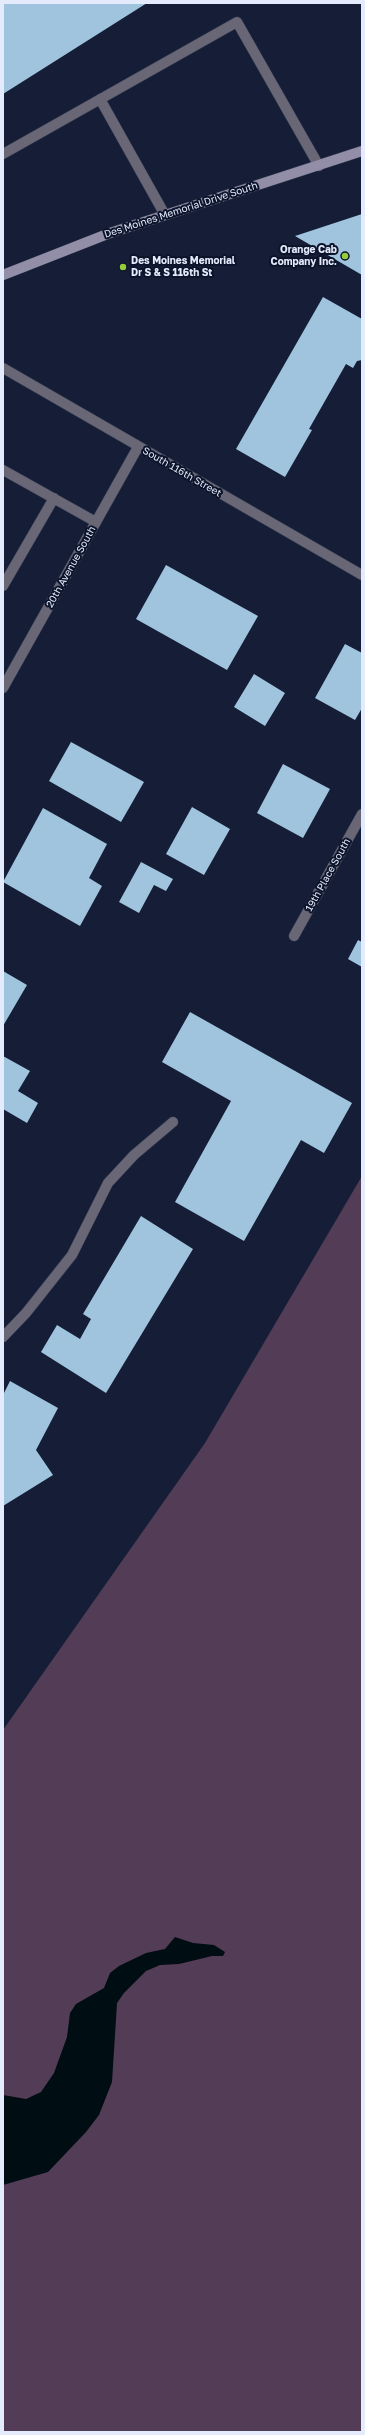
<!DOCTYPE html>
<style>
body{margin:0}
#map{position:relative;width:365px;height:2435px;overflow:hidden;background:#151e36;font-family:"Golos Text",sans-serif}
canvas{display:block}
.frame{position:absolute;inset:0;border:4px solid #e4ebfc;pointer-events:none}
</style>
<div id="map">
<canvas width="365" height="2435"></canvas>
<div class="frame"></div>
</div>
<script>
const c = document.querySelector('canvas').getContext('2d');
c.lineJoin = 'round';
function fillPath(path, color) { c.fillStyle = color; c.fill(path, 'evenodd'); }
const shape = rows => new Path2D(rows.map(r => 'M' + r).join(''));
function strokePath(path, color, width, dash) { c.strokeStyle = color; c.lineWidth = width; c.lineCap = dash ? 'butt' : 'round'; c.setLineDash(dash || []); c.stroke(path); }
function drawText(font, color, halo, rows, align = 'center') {
  c.font = font + ' "Golos Text",sans-serif'; c.lineWidth = 4; c.setLineDash([]); c.textBaseline = 'middle'; c.strokeStyle = halo; c.fillStyle = color; for (const [text, x, y, turn = 0] of rows) {
    c.save(); c.translate(x, y); c.rotate((+turn || 0) * Math.PI / 180); c.textAlign = isNaN(turn) ? turn : align; if (halo) c.strokeText(text, 0, 0); c.fillText(text, 0, 0); c.restore();
  }
}
fillPath(shape([
 [362,1176,362,2432,3,2432,3,1730,205,1443]
]), '#533c56');
fillPath(shape([
 [175,1937,193,1943,214,1945,225,1952,223,1956,212,1956,179,1964,160,1965,146,1971,124,1993,117,2003,112,2082,99,2115,86,2132,48,2172,3,2185,3,2095,26,2099,41,2092,54,2073,67,2037,70,2013,76,2004,104,1988,110,1973,119,1966,146,1953,165,1949]
]), '#000d12');
fillPath(shape([
 [3,3,147,3,3,94],
 [362,214,362,275,295,236],
 [323,297,362,319,362,360,357,361,353,368,346,364,309,429,312,430,285,477,236,449],
 [166,565,258,616,227,670,136,619],
 [345,644,362,653,362,708,355,720,315,698],
 [254,674,285,693,265,726,234,707],
 [71,742,144,782,121,822,49,781],
 [283,764,330,789,303,838,257,813],
 [192,807,230,829,204,875,166,854],
 [43,808,107,844,89,878,102,886,80,926,3,882],
 [141,862,173,879,166,891,154,885,139,913,119,902],
 [358,940,362,942,362,967,348,959],
 [3,971,27,985,3,1026],
 [190,1012,352,1103,324,1153,301,1140,244,1241,175,1202,231,1101,162,1062],
 [3,1056,30,1071,18,1091,38,1103,27,1123,3,1109],
 [141,1216,193,1249,106,1393,41,1352,57,1325,80,1339,91,1319,83,1314],
 [10,1381,58,1408,36,1450,53,1475,3,1506,3,1395]
]), '#a0c4de');
const lane = shape([
 [100,99,165,215],
 [3,154,237,22,319,166],
 [3,470,96,522],
 [3,586,54,498],
 [3,1337,26,1313,72,1255,108,1183,134,1155,173,1122]
]);
const street = shape([
 [3,368,362,575],
 [3,688,138,447],
 [294,936,362,814]
]);
const secondary = shape([
 [3,275,110,233,362,151]
]);
strokePath(lane, '#323b52', 11);
strokePath(street, '#323b52', 11);
strokePath(secondary, '#323b52', 11);
strokePath(lane, '#696675', 10);
strokePath(street, '#696675', 10);
strokePath(secondary, '#938ea7', 10);
for (const [x, y, r, color] of [
 [345,256,4,"#94cc3c"],
 [123,267,4,"#94cc3c"]
]) { const dot = new Path2D(); dot.arc(x, y, r, 0, 2 * Math.PI); c.fillStyle = color; c.fill(dot); strokePath(dot, '#0c142b', 1.5); }
drawText('10px', '#e4ebfc', '#0c142b', [
 ["Des Moines Memorial Drive South",181,210,-18],
 ["South 116th Street",182,472,30],
 ["20th Avenue South",71,567,-61],
 ["19th Place South",328,875,-61]
]);
drawText('bold 10px', '#e4ebfc', '#0c142b', [
 ["Orange Cab",337,250],
 ["Company Inc.",337,262],
 ["Des Moines Memorial",131,261,"left"],
 ["Dr S & S 116th St",131,273,"left"]
], 'right');
</script>
